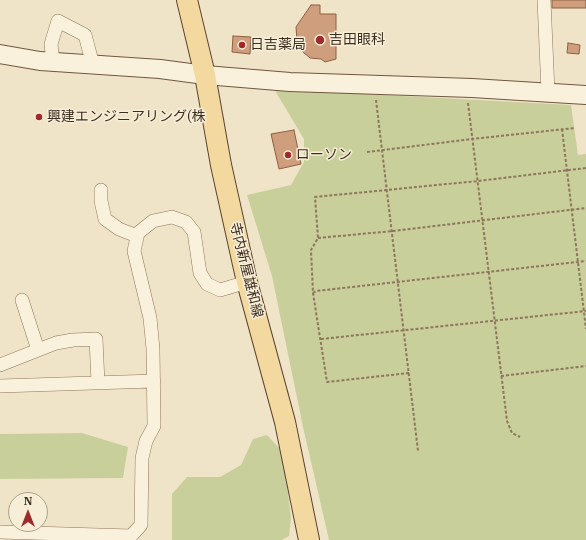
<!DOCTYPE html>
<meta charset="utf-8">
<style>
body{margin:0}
#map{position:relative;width:586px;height:540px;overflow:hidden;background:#f0e4c8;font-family:"IBM Plex Serif",serif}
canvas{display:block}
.north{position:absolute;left:8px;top:492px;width:40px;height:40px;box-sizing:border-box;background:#f7eed8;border:1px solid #ada18e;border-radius:50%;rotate:0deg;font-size:11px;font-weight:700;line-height:16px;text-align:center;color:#3d2e20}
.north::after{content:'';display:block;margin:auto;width:14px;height:18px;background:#9e2a2b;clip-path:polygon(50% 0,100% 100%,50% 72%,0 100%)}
</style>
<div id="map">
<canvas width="586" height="540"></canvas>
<div class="north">N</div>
</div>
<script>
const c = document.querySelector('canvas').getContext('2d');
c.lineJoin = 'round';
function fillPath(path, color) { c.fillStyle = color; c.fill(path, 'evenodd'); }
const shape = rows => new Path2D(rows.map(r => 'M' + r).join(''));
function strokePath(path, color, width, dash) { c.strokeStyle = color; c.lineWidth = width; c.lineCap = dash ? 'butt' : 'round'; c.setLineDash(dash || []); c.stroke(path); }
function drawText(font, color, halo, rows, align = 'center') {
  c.font = font + ' "IBM Plex Serif","Noto Sans JP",serif'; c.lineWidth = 3; c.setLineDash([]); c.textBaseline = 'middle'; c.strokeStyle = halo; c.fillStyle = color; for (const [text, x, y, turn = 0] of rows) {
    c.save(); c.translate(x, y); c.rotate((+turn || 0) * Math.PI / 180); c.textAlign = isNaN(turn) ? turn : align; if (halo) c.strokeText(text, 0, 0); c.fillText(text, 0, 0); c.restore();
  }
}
fillPath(shape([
 [274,89,571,105,578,155,586,154,586,540,329,540,303,427,272,276,247,195,291,185,304,162,304,139],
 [82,433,128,447,123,478,0,479,0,434],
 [267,435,283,452,291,518,289,536,282,540,172,540,172,494,187,477,220,477,241,465,253,439]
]), '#c9cf9b');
const building = shape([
 [552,0,586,0,586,8,552,8,552,0],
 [311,5,320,5,320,14,336,14,336,59,325,62,321,59,310,58,303,52,297,41,296,27,311,5],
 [233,36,251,37,250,54,232,52,233,36],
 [568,43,580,45,579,54,567,53,568,43],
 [294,130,301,164,279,169,271,134,294,130]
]);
fillPath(building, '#cf9f7d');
strokePath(building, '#8d5f41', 1);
const street = shape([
 [544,0,548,92],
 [53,62,51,44,58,21,85,35,93,65],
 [101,190,101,201,105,219,119,229,137,236],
 [22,300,38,350],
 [0,365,56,343,73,340,96,339,98,383],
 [0,386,154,381],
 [0,532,131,536,141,525,142,458,146,441,154,426,153,349,150,318,134,251,138,233,153,221,172,217,186,222,194,232,200,273,207,284,220,290,247,282]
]);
const secondary = shape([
 [0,54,40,61,160,69,205,75,290,82,472,88,586,95]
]);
const primary = shape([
 [187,0,205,75,221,165,247,282,285,422,309,540]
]);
strokePath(street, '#8d765c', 14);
strokePath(secondary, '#6f573f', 20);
strokePath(primary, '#5b4430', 22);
strokePath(shape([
 [376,100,418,451],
 [468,103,507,421,512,433,520,437],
 [562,129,586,329],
 [367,152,472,139,575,128],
 [318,238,393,231,586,208],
 [313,293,316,291,586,261],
 [321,339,586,311],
 [409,373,327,382,313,293,311,250,318,238,315,197,478,181,586,168],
 [501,376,586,366]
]), '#8d765c', 2, [3, 2]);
strokePath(street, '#faf1dc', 13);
strokePath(secondary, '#faf1dc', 18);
strokePath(primary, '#f3d9a0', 20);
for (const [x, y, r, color] of [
 [320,40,5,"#9e2a2b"],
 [242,45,4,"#9e2a2b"],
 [39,117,4,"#9e2a2b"],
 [288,155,4,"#9e2a2b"]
]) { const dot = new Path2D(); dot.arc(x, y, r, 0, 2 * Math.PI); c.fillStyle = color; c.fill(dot); strokePath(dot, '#f7eed8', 1.5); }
drawText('14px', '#3d2e20', '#f7eed8', [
 ["吉田眼科",329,40],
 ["日吉薬局",250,45],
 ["興建エンジニアリング(株",47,117],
 ["ローソン",296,155]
], 'left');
drawText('14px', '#3d2e20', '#f7eed8', [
 ["寺内新屋雄和線",246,270,76]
]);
</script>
